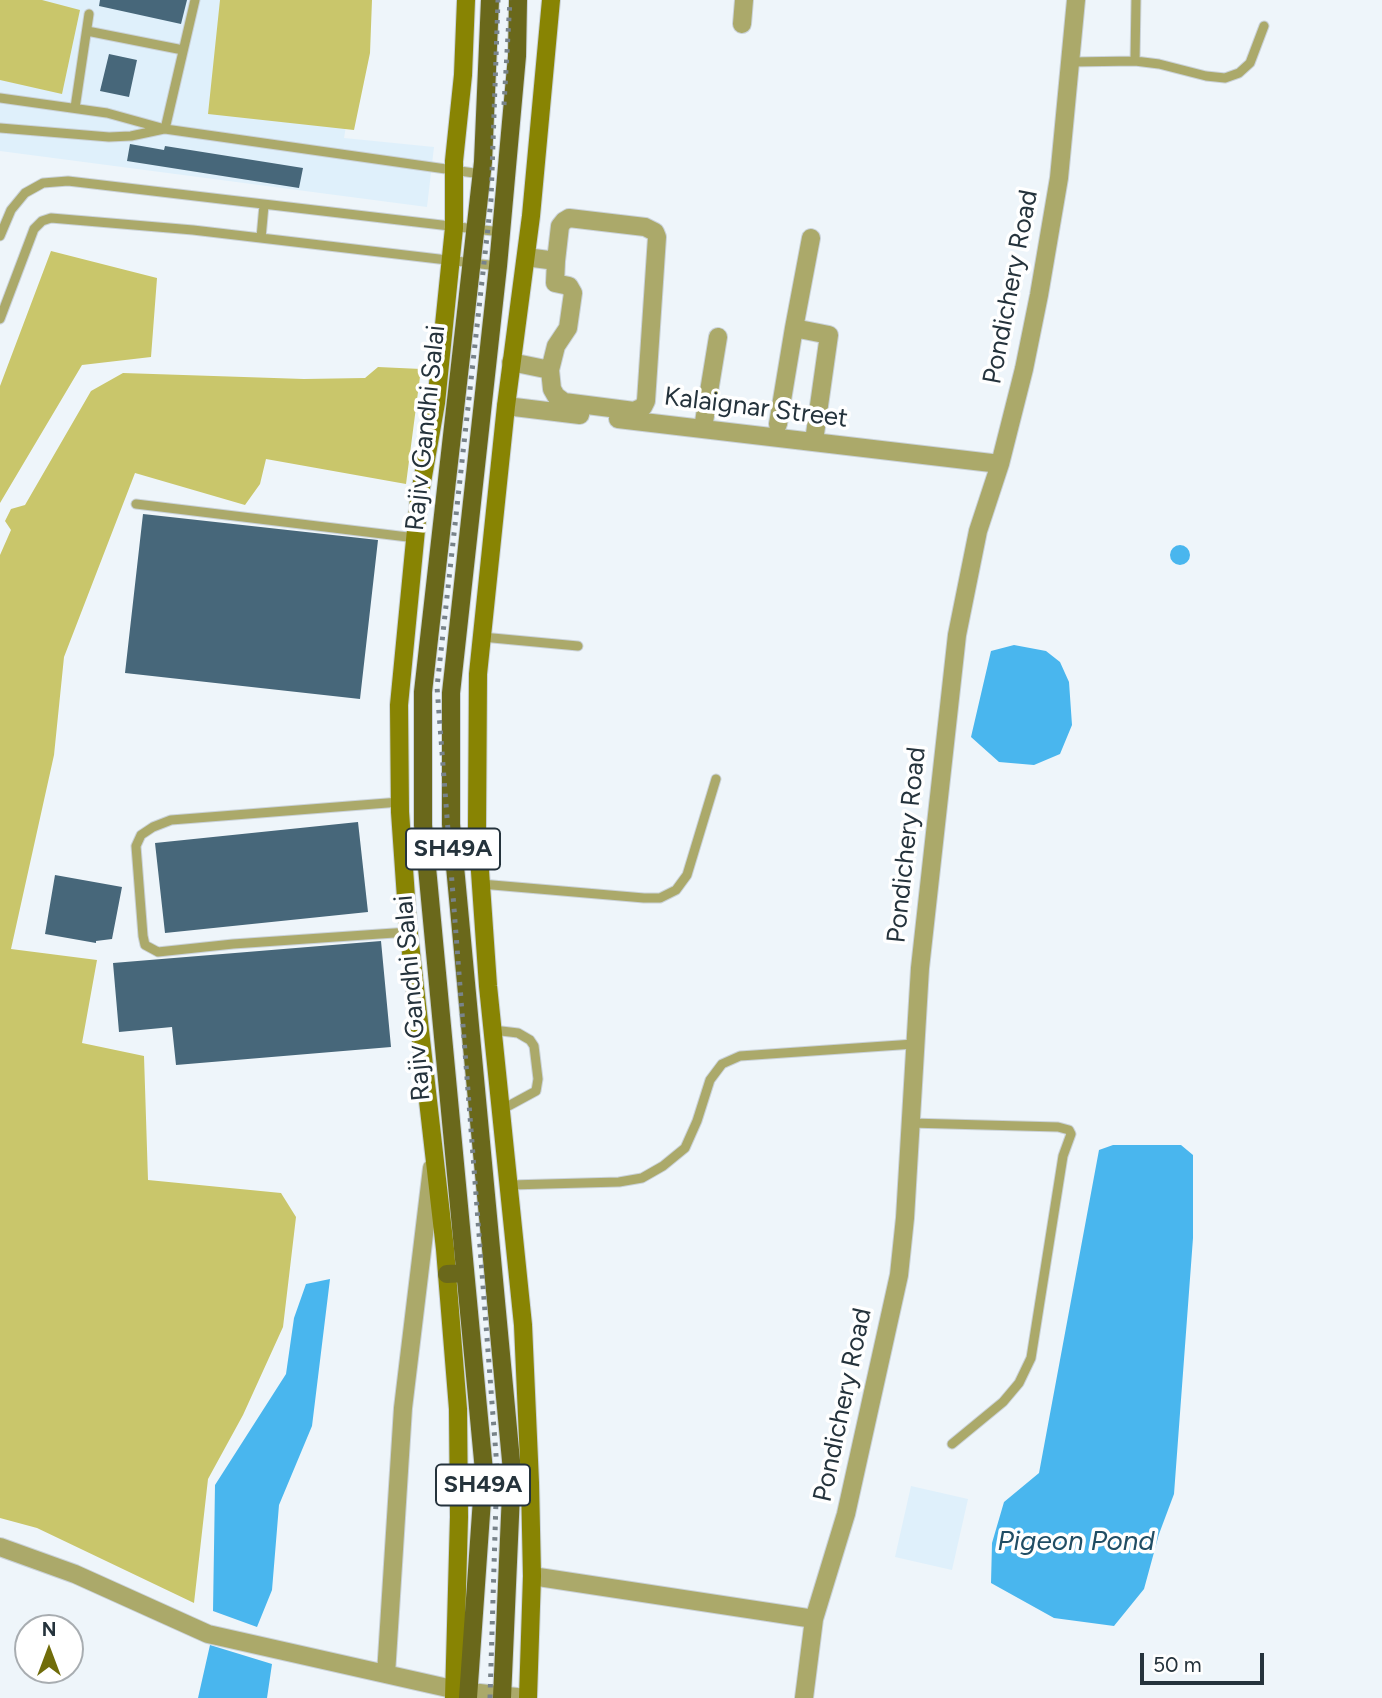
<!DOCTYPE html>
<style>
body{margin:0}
#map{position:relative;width:1382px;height:1698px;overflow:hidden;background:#eef5fa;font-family:Figtree,sans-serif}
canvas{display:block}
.north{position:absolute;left:14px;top:1614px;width:70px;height:70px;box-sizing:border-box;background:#fff;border:2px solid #a8adb1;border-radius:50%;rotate:0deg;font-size:19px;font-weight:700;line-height:28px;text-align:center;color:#25333c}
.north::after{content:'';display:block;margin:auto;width:24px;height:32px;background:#706c0a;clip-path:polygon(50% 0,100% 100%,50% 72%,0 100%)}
.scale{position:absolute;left:1140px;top:1653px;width:124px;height:32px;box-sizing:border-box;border:4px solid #25333c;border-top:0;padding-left:9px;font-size:21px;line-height:24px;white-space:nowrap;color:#25333c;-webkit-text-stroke:5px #fff;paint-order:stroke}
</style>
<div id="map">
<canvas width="1382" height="1698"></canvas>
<div class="north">N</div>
<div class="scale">50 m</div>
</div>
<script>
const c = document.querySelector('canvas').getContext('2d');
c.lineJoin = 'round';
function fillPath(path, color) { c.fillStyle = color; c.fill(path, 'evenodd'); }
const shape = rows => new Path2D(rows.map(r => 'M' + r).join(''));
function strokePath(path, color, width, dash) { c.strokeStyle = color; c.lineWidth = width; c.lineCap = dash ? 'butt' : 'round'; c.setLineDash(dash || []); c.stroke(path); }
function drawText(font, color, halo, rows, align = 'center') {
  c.font = font + ' Figtree,sans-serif'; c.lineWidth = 7; c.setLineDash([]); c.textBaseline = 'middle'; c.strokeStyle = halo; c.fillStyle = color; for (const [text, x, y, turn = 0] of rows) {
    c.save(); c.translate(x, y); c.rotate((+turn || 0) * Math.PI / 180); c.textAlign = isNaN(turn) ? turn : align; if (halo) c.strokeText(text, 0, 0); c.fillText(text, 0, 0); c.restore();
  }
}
fillPath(shape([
 [0,0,359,0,357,61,344,138,434,147,427,207,0,151],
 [911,1486,968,1499,952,1570,895,1557]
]), '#dff0fb');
fillPath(shape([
 [0,0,42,0,80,10,62,94,0,80],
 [220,0,372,0,370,53,354,130,208,114],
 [51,251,157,278,151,357,82,365,0,503,0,386],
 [378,367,421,369,406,484,266,459,260,484,245,505,135,473,64,657,54,755,11,949,97,960,82,1043,144,1056,148,1180,281,1193,296,1217,283,1327,243,1415,208,1479,194,1603,37,1528,0,1518,0,555,11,530,5,521,11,509,25,505,91,391,123,373,304,379,365,378]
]), '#c9c66b');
fillPath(shape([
 '1170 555a10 10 0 1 1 20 0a10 10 0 1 1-20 0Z',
 [1014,645,1046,651,1060,662,1069,682,1072,725,1060,754,1034,765,999,762,971,737,991,651],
 [1113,1145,1181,1145,1193,1155,1193,1238,1174,1494,1159,1534,1144,1589,1114,1626,1054,1618,991,1583,992,1543,1004,1502,1039,1473,1099,1150],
 [330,1279,312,1426,279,1505,272,1590,257,1627,213,1611,215,1485,286,1374,294,1318,306,1284],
 [210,1645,272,1664,267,1698,198,1698]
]), '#49b6ee');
fillPath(shape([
 [100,0,187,0,181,24,99,6],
 [109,54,137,60,129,97,100,91],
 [130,144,164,150,165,146,303,168,299,188,127,161],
 [143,514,378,540,360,699,125,673],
 [358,822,368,912,165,933,155,843],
 [55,875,122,887,112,939,96,941,96,943,45,934],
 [381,941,391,1047,176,1065,172,1027,119,1032,113,963]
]), '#47677a');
const lane = shape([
 [87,31,183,50],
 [1135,61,1136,0],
 [1071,62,1135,61,1159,64,1206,76,1225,78,1239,73,1250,63,1264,26],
 [0,98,107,113,165,129,481,174],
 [75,108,89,14],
 [0,128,109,137,131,136,164,129],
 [165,129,195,0],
 [0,236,11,210,25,193,43,183,68,181,501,232],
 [261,238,264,205],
 [0,319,34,229,42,221,51,218,193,230,498,266],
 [136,504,416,538],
 [482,637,578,646],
 [400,802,171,820,153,827,141,835,136,846,143,936,145,945,158,952,233,944,409,932],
 [481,884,644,898,660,898,676,890,687,875,716,779],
 [493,1030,518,1033,530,1040,534,1046,538,1079,536,1091,501,1110],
 [910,1123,1058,1127,1069,1130,1071,1134,1063,1156,1031,1358,1019,1383,1003,1402,952,1444],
 [510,1185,619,1182,642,1178,663,1166,685,1148,697,1121,710,1080,722,1064,740,1056,914,1044]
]);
const street = shape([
 [742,24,744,0],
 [811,238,794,328,829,335,814,441],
 [511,362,550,370,552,389,556,396,564,402,634,411,643,407,646,401,657,237,655,232,645,227,569,218,564,221,560,226,556,261,526,257],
 [550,370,556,346,568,328,573,293,569,286,555,283,556,261],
 [506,406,580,415],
 [618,419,1000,464],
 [778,424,794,328],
 [703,428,718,337],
 [0,1547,75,1574,208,1634,461,1691,526,1698],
 [532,1576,814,1619],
 [386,1674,403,1408,432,1168],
 [804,1698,814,1619,846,1514,899,1275,905,1218,920,968,957,635,978,531,1000,464,1024,369,1039,295,1059,178,1076,0]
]);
const secondary = shape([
 [454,1698,459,1517,458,1409,445,1249,408,926,400,812,399,705,419,499,436,403,454,228,454,161,463,75,466,0],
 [528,1698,532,1576,530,1483,523,1325,488,986,477,828,478,674,506,406,531,216,551,0]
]);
const primary = shape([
 [447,1274,465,1273],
 [468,1698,484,1471,423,825,423,692,483,162,490,0],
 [502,1698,512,1471,451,824,451,693,498,266,517,56,518,0]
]);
strokePath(lane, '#cad2d8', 11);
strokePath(street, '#cad2d8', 20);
strokePath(secondary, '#cad2d8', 20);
strokePath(primary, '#cad2d8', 20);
strokePath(lane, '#aba96a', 9);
strokePath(street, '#aba96a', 18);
strokePath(secondary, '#888403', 18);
strokePath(primary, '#6a681b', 18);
strokePath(shape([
 [504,105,510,0],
 [490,1698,497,1468,437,687,491,200,498,0]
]), '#78838a', 5, [3.5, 7]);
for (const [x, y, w] of [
 [453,849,94],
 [483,1485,94]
]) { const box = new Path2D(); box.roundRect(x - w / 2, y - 20.5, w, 41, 5); c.fillStyle = '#fff'; c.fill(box); strokePath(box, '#25333c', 2); }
drawText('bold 24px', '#25333c', null, [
 ["SH49A",453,849],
 ["SH49A",483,1485]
]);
drawText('26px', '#25333c', '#fff', [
 ["Pondichery Road",1011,287,-79],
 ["Kalaignar Street",756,408,7],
 ["Rajiv Gandhi Salai",426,428,-84],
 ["Pondichery Road",907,845,-84],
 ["Rajiv Gandhi Salai",413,998,-95],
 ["Pondichery Road",843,1405,-78]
]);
drawText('italic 28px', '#214e65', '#fff', [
 ["Pigeon Pond",1076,1542]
]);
</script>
